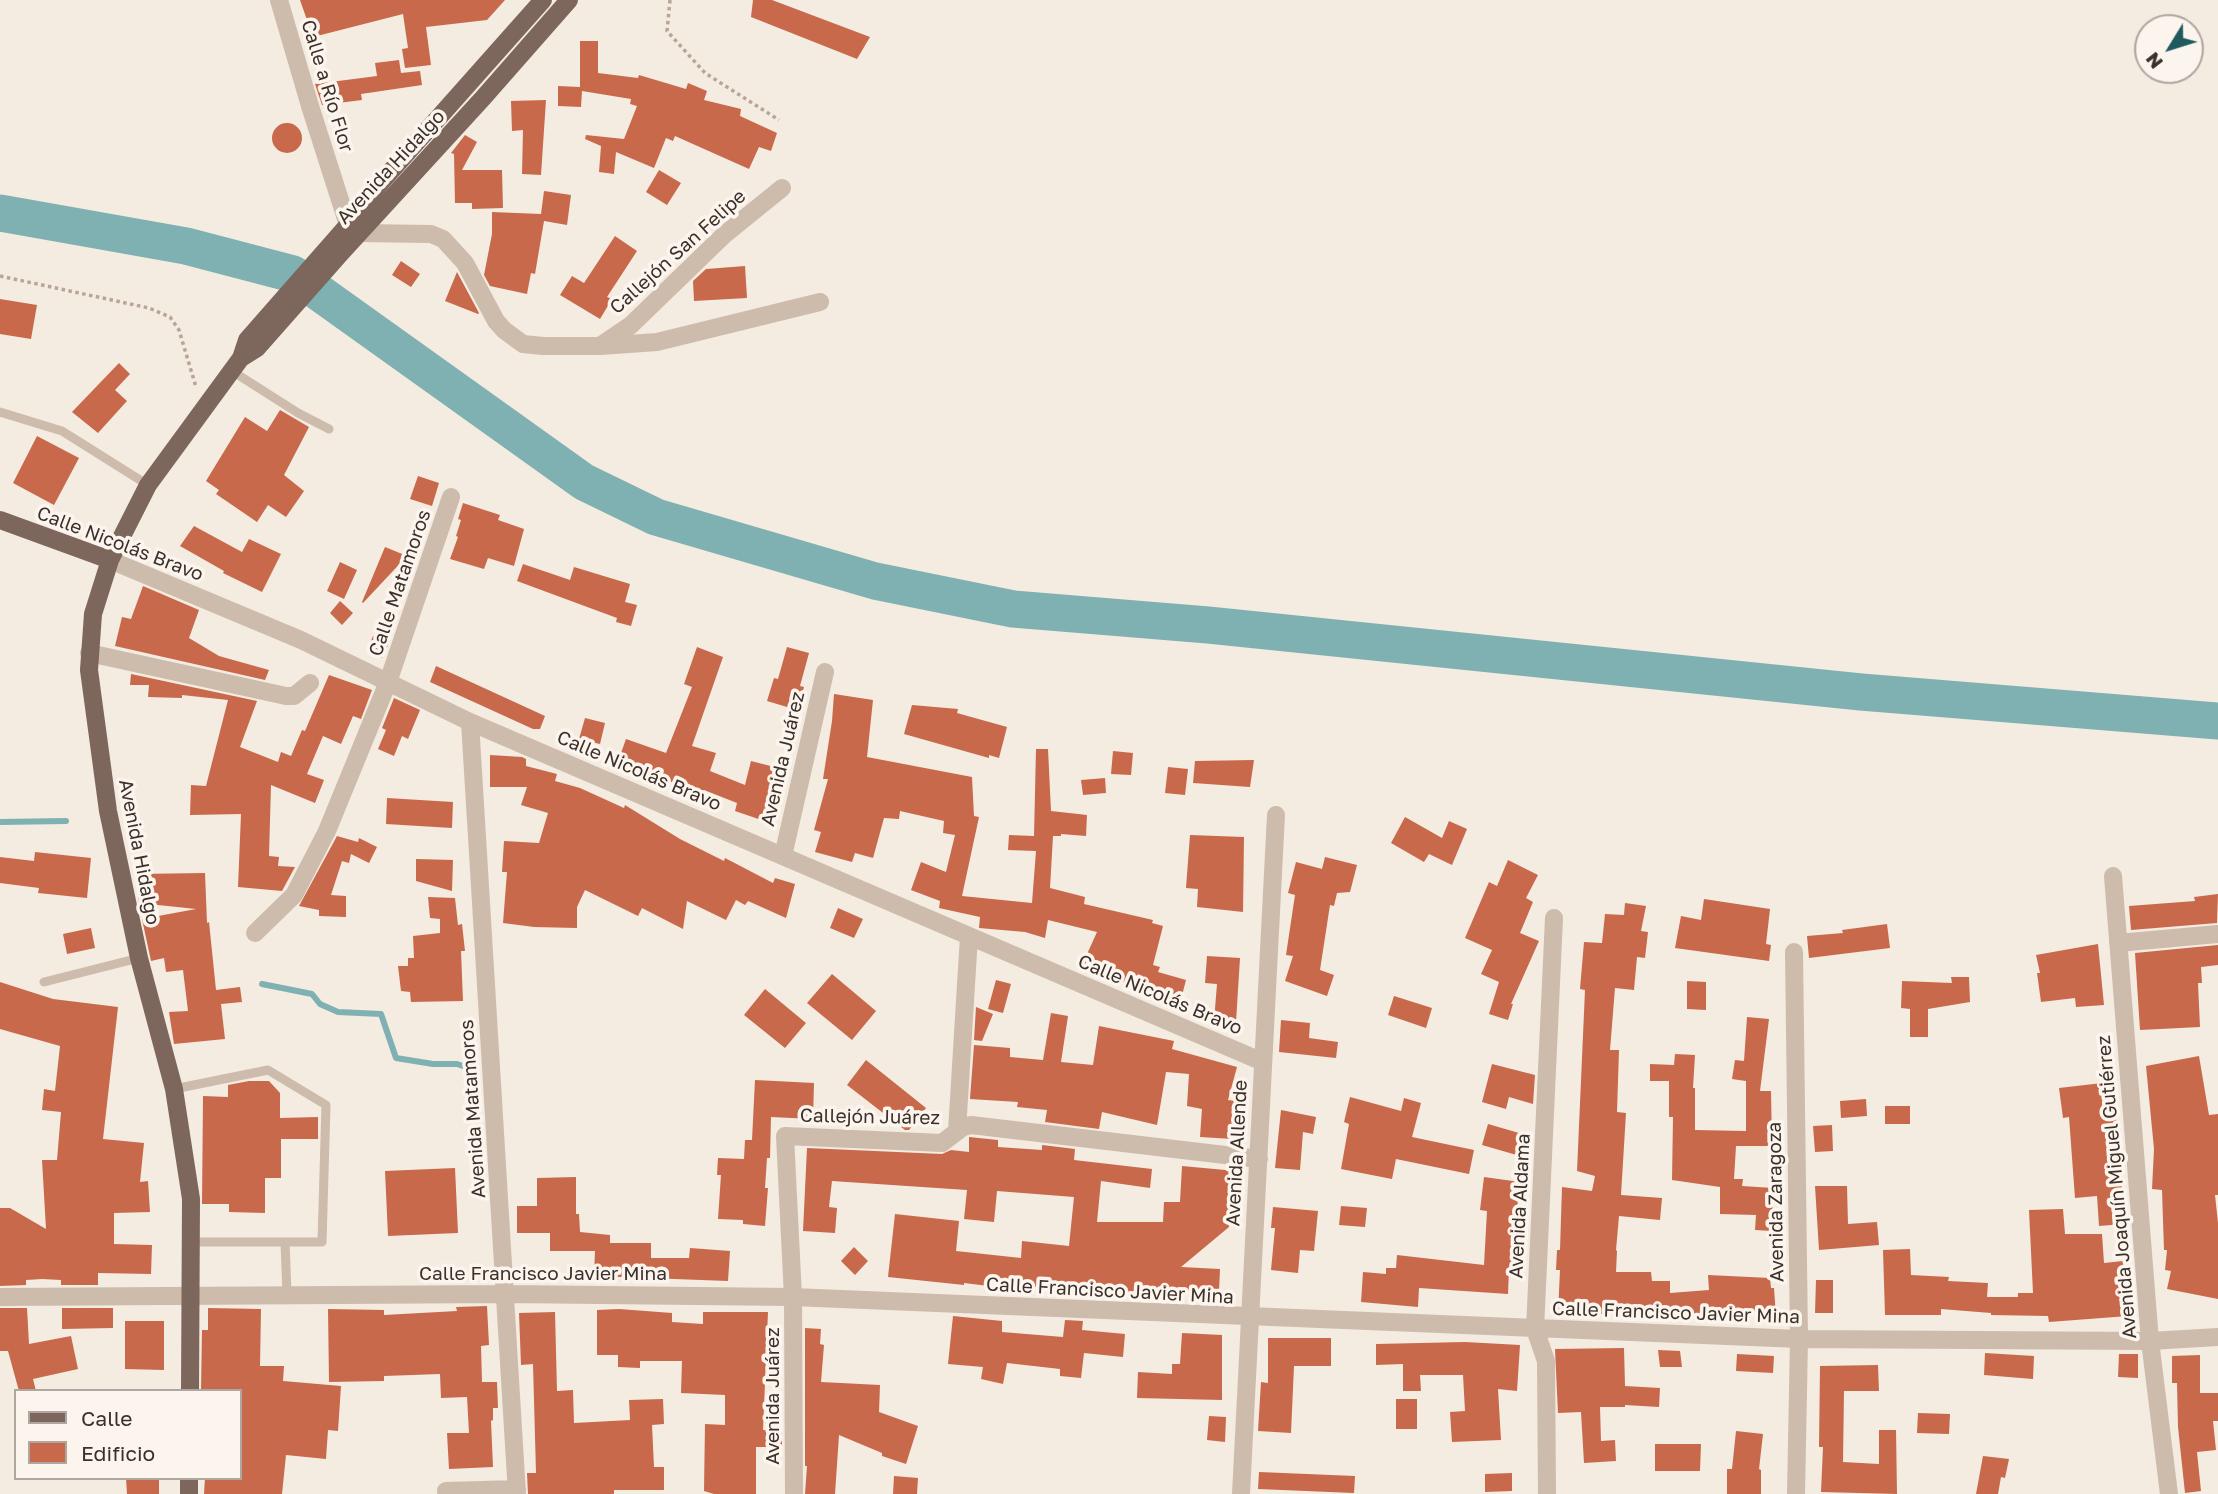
<!DOCTYPE html>
<meta charset="utf-8">
<style>
body{margin:0}
#map{position:relative;width:2218px;height:1494px;overflow:hidden;background:#f4ebe1;font-family:"Golos Text",sans-serif}
canvas{display:block}
.legend{position:absolute;left:14px;top:1389px;width:228px;height:91px;box-sizing:border-box;background:#fbf5ee;border:2px solid #aea6a0;margin:0;padding:9px 12px;list-style:none;font-size:21px;color:#3b302b}
.legend li{display:flex;align-items:center;gap:14px;height:35px}
.legend b{width:35px;border:2px solid #aea6a0}
.north{position:absolute;left:2134px;top:14px;width:70px;height:70px;box-sizing:border-box;background:#fbf5ee;border:2px solid #aea6a0;border-radius:50%;rotate:232deg;font-size:19px;font-weight:700;line-height:28px;text-align:center;color:#3b302b}
.north::after{content:'';display:block;margin:auto;width:24px;height:32px;background:#1f5a5e;clip-path:polygon(50% 0,100% 100%,50% 72%,0 100%)}
</style>
<div id="map">
<canvas width="2218" height="1494"></canvas>
<ul class="legend">
<li><b style="height:9px;background:#7d675c"></b>Calle</li>
<li><b style="height:19px;background:#c8694b"></b>Edificio</li>
</ul>
<div class="north">N</div>
</div>
<script>
const c = document.querySelector('canvas').getContext('2d');
c.lineJoin = 'round';
const shape = rows => new Path2D(rows.map(r => 'M' + r).join(''));
function strokePath(path, color, width, dash) { c.strokeStyle = color; c.lineWidth = width; c.lineCap = dash ? 'butt' : 'round'; c.setLineDash(dash || []); c.stroke(path); }
function fillPath(path, color) { c.fillStyle = color; c.fill(path, 'evenodd'); }
function drawText(font, color, halo, rows, align = 'center') {
  c.font = font + ' "Golos Text",sans-serif'; c.lineWidth = 7; c.setLineDash([]); c.textBaseline = 'middle'; c.strokeStyle = halo; c.fillStyle = color; for (const [text, x, y, turn = 0] of rows) {
    c.save(); c.translate(x, y); c.rotate((+turn || 0) * Math.PI / 180); c.textAlign = isNaN(turn) ? turn : align; if (halo) c.strokeText(text, 0, 0); c.fillText(text, 0, 0); c.restore();
  }
}
strokePath(shape([
 [0,822,66,821],
 [262,984,312,994,320,1004,338,1012,381,1014,396,1058,433,1064,457,1064,472,1069]
]), '#7fb0b2', 6);
strokePath(shape([
 [0,213,186,246,293,274,584,482,656,517,875,581,1013,609,1208,625,1861,692,2218,721]
]), '#7fb0b2', 37);
fillPath(shape([
 [300,0,505,0,487,20,426,27,431,65,405,68,402,49,408,48,403,14,313,37],
 [753,0,772,0,870,37,857,59,751,17],
 [580,41,598,41,598,73,638,78,639,75,686,89,688,83,707,91,704,100,741,109,740,116,777,133,771,151,759,147,749,169,675,136,673,141,666,138,654,168,616,152,614,174,599,172,601,146,585,139,586,135,624,139,637,106,630,104,631,99,582,91,581,107,558,106,558,86,580,87],
 [399,60,401,73,420,71,422,85,361,94,362,100,322,105,315,84,377,76,375,63],
 [546,100,541,175,522,174,523,130,512,131,511,101],
 '272 138a15 15 0 1 1 30 0a15 15 0 1 1-30 0Z',
 [465,135,477,142,462,170,502,170,503,208,472,209,472,203,455,203,454,154,451,153],
 [659,170,681,183,667,205,646,192],
 [544,191,571,195,567,225,544,221,535,274,531,273,527,294,490,286,484,275,492,234,492,212,541,214],
 [615,236,637,251,607,297,612,299,600,319,560,295,572,276,584,283],
 [401,261,420,274,411,287,392,275],
 [745,266,747,298,694,301,693,281,706,269],
 [457,272,479,313,478,314,445,301],
 [0,299,37,305,31,339,0,334],
 [119,363,130,374,115,390,127,401,98,433,72,412],
 [280,410,309,427,284,475,304,491,286,517,268,505,257,522,216,494,219,490,206,481,245,417,267,431],
 [37,436,79,458,54,505,13,483],
 [418,476,439,483,432,506,410,499],
 [463,503,500,515,498,520,524,529,514,566,488,558,484,569,450,559,458,537,456,536,461,520,458,519],
 [194,526,242,552,249,539,281,554,262,592,223,573,224,571,180,546],
 [385,547,407,556,363,603,362,602],
 [340,562,357,570,344,599,327,591],
 [523,564,570,580,574,567,630,584,625,602,637,605,631,626,616,622,617,618,517,581],
 [143,586,199,610,189,638,219,656,269,670,265,680,115,646,122,617,131,619],
 [340,601,353,613,342,625,330,613],
 [373,636,389,643,382,658,367,651],
 [697,647,723,657,692,746,716,753,710,771,745,785,751,761,786,770,773,824,735,811,737,803,704,790,702,796,681,789,682,785,644,774,643,776,616,767,626,739,666,753,692,687,684,684],
 [787,647,809,653,800,686,804,687,797,710,767,701,774,678,778,679],
 [436,666,545,716,540,729,533,729,430,682],
 [131,674,257,701,240,747,278,762,281,752,291,756,302,730,305,731,329,675,372,690,361,719,353,716,341,744,323,736,307,774,324,780,315,803,271,785,269,856,279,857,278,866,295,867,282,891,238,887,241,814,190,815,191,785,206,786,228,700,182,695,182,698,148,697,149,685,130,685],
 [834,694,873,700,867,757,972,777,974,816,979,817,962,896,1032,903,1036,851,1008,850,1009,835,1034,836,1036,749,1048,749,1051,811,1087,815,1086,836,1061,834,1061,836,1053,836,1050,888,1085,897,1084,904,1153,920,1152,923,1163,926,1153,965,1160,967,1158,972,1186,980,1179,1007,1157,1000,1158,994,1115,979,1083,963,1097,932,1048,920,1045,938,1025,932,979,928,980,917,939,908,940,901,911,890,921,862,946,872,955,835,943,833,944,821,900,811,899,819,884,818,873,858,855,853,852,862,815,852,821,832,814,830,828,779,823,779,832,721],
 [394,698,420,710,408,739,402,736,394,756,378,749,386,730,382,728],
 [912,705,958,709,957,713,1007,727,999,758,989,755,989,758,904,734],
 [585,718,605,723,600,744,579,739],
 [1113,751,1133,753,1131,775,1111,774],
 [490,755,522,757,526,759,526,766,557,774,555,781,580,788,624,808,625,805,680,839,724,861,725,858,773,883,775,878,795,884,786,918,748,901,745,905,736,900,726,920,687,901,683,929,642,908,638,916,585,890,577,907,577,928,534,927,503,923,507,872,502,872,504,841,539,843,548,813,521,805,527,787,490,787],
 [1254,760,1250,787,1193,783,1195,761],
 [1168,767,1188,769,1185,795,1165,793],
 [1105,778,1106,793,1083,795,1081,780],
 [387,798,453,802,452,828,386,824],
 [1405,817,1442,838,1449,821,1467,829,1452,865,1429,854,1424,862,1391,843],
 [1190,835,1244,837,1243,912,1197,907,1198,889,1186,888],
 [337,836,358,842,359,838,377,847,369,863,351,854,349,863,342,861,331,895,346,896,346,917,319,916,319,910,299,906],
 [35,852,91,858,87,898,38,893,39,888,0,883,0,857,34,861],
 [1325,857,1357,865,1350,892,1337,893,1334,906,1330,905,1320,970,1334,975,1327,996,1285,981,1293,956,1286,955,1295,895,1288,893,1296,862,1322,869],
 [416,859,453,860,452,891,416,881],
 [1508,860,1538,875,1526,898,1533,902,1520,933,1539,941,1511,1004,1513,1004,1508,1020,1489,1014,1499,982,1481,974,1492,950,1465,938,1489,882,1497,886],
 [205,873,207,923,209,922,216,990,240,987,242,1002,221,1004,225,1039,174,1044,169,1012,188,1011,183,970,166,972,164,958,151,961,142,919,196,909,139,903,137,874],
 [2218,894,2217,923,2131,930,2129,906,2195,901,2194,897],
 [428,897,455,898,458,925,462,924,465,951,461,951,463,1001,411,1002,410,992,401,991,398,966,408,966,408,958,414,958,413,936,440,933,440,919,430,918],
 [1704,899,1770,909,1766,944,1771,945,1769,961,1675,948,1681,916,1701,920],
 [1625,903,1646,906,1641,931,1648,932,1645,958,1637,957,1634,990,1615,988,1610,1050,1619,1050,1617,1112,1626,1113,1621,1195,1662,1198,1660,1220,1619,1216,1616,1250,1617,1251,1616,1272,1651,1272,1652,1281,1670,1281,1670,1293,1709,1290,1708,1275,1770,1278,1771,1288,1774,1288,1776,1316,1758,1317,1758,1311,1689,1316,1558,1313,1560,1270,1556,1270,1557,1250,1560,1250,1562,1187,1592,1191,1595,1176,1577,1171,1585,990,1580,989,1584,942,1602,943,1605,914,1624,915],
 [838,908,863,919,854,938,830,928],
 [1887,924,1890,948,1809,958,1807,936,1843,933,1842,930],
 [91,928,95,948,67,954,63,934],
 [2098,944,2104,1005,2076,1007,2075,998,2041,1002,2037,973,2040,973,2036,955],
 [2218,945,2218,965,2201,967,2202,983,2198,983,2200,1027,2140,1030,2135,953],
 [1207,956,1240,958,1236,1022,1214,1021,1217,984,1205,983],
 [832,974,876,1011,852,1040,807,1003],
 [1951,977,1969,977,1970,1002,1928,1009,1928,1037,1910,1037,1910,1009,1901,1008,1902,981,1952,983],
 [996,980,1011,984,1003,1013,988,1009],
 [1687,981,1706,982,1706,1010,1687,1009],
 [0,982,53,999,118,1007,103,1139,144,1143,140,1182,148,1181,150,1212,114,1213,114,1244,152,1245,151,1274,98,1273,98,1285,61,1285,61,1280,42,1279,26,1280,26,1285,0,1286,0,1208,10,1208,46,1229,42,1160,57,1160,61,1112,42,1110,44,1089,55,1091,60,1046,0,1029],
 [765,989,806,1023,785,1048,744,1015],
 [1394,996,1432,1008,1426,1028,1388,1015],
 [976,1007,993,1014,982,1041,974,1040],
 [1051,1013,1068,1016,1061,1062,1093,1065,1099,1026,1174,1041,1172,1049,1237,1067,1228,1100,1236,1101,1233,1139,1200,1137,1202,1109,1187,1106,1189,1074,1166,1072,1157,1125,1102,1112,1099,1129,1045,1122,1047,1110,1017,1107,1018,1102,970,1099,974,1045,1010,1048,1010,1057,1043,1060],
 [1747,1017,1769,1019,1760,1091,1771,1091,1772,1146,1736,1146,1734,1179,1743,1179,1742,1186,1773,1188,1772,1231,1755,1230,1756,1215,1720,1214,1720,1187,1672,1180,1673,1117,1669,1117,1669,1081,1650,1081,1650,1064,1674,1065,1675,1054,1695,1055,1693,1088,1695,1088,1695,1130,1746,1131,1746,1081,1732,1079,1735,1060,1744,1061],
 [1281,1020,1310,1023,1309,1038,1338,1042,1336,1058,1279,1052],
 [2199,1056,2209,1115,2218,1114,2218,1195,2215,1195,2218,1223,2218,1299,2167,1289,2171,1271,2165,1270,2167,1250,2164,1250,2162,1190,2152,1189,2154,1149,2146,1066],
 [866,1060,926,1108,909,1130,905,1130,847,1085],
 [1492,1064,1535,1075,1533,1104,1509,1097,1506,1109,1482,1102],
 [755,1080,814,1083,813,1119,771,1117,770,1158,767,1158,765,1188,768,1188,765,1226,743,1224,743,1220,718,1219,721,1175,717,1175,718,1158,744,1159,745,1140,752,1140],
 [249,1081,269,1081,280,1093,280,1118,318,1117,318,1139,281,1139,281,1178,265,1178,265,1213,229,1212,229,1204,202,1204,203,1096,228,1097,228,1085],
 [2111,1082,2119,1140,2124,1224,2099,1226,2097,1196,2075,1198,2069,1117,2063,1118,2059,1088],
 [1350,1097,1401,1111,1404,1098,1421,1103,1412,1137,1474,1150,1469,1174,1396,1159,1392,1179,1341,1169,1349,1124,1344,1122],
 [1866,1099,1867,1116,1841,1118,1840,1101],
 [1885,1106,1910,1106,1910,1124,1885,1124],
 [1281,1110,1316,1117,1313,1134,1303,1132,1300,1170,1275,1168],
 [1488,1124,1526,1135,1520,1156,1482,1145],
 [1832,1125,1833,1151,1815,1152,1813,1126],
 [969,1137,998,1140,998,1147,1042,1150,1042,1145,1075,1149,1074,1160,1152,1169,1150,1188,1101,1181,1097,1222,1163,1222,1164,1202,1180,1202,1182,1166,1236,1171,1234,1191,1229,1191,1229,1227,1181,1267,1220,1269,1219,1292,1178,1290,1178,1299,1134,1297,1134,1293,1089,1289,1089,1291,1067,1290,989,1282,989,1286,964,1283,964,1285,888,1277,895,1214,959,1221,956,1251,1021,1258,1022,1241,1069,1246,1074,1197,997,1191,994,1222,964,1219,967,1190,832,1181,829,1207,837,1208,835,1233,803,1231,807,1148,942,1154,951,1150,969,1152],
 [455,1168,458,1233,388,1236,385,1171],
 [576,1177,576,1214,579,1214,580,1232,610,1235,610,1243,651,1243,651,1258,689,1258,690,1248,730,1251,728,1281,594,1276,595,1251,550,1251,550,1233,517,1233,517,1206,537,1206,537,1178],
 [1484,1177,1520,1182,1515,1226,1513,1269,1509,1269,1508,1294,1419,1288,1418,1307,1361,1302,1363,1272,1386,1274,1386,1268,1396,1268,1397,1255,1484,1265,1487,1211,1480,1210],
 [1815,1186,1847,1186,1848,1224,1877,1222,1879,1245,1819,1250],
 [1341,1206,1367,1208,1365,1227,1339,1225],
 [1273,1207,1318,1211,1314,1251,1300,1250,1298,1273,1271,1270,1275,1228,1271,1228],
 [2063,1209,2065,1234,2102,1234,2104,1263,2123,1261,2128,1316,2049,1322,2048,1316,1991,1315,1991,1313,1941,1309,1941,1315,1885,1315,1883,1250,1910,1249,1911,1275,1949,1277,1948,1281,1988,1283,1987,1297,2018,1297,2018,1293,2033,1293,2029,1210],
 [854,1247,868,1261,855,1275,841,1261],
 [1816,1280,1833,1280,1833,1313,1815,1313],
 [487,1306,489,1345,481,1346,482,1382,497,1382,498,1408,493,1408,493,1420,491,1421,493,1467,449,1469,447,1433,469,1433,467,1397,441,1398,440,1374,384,1376,384,1381,329,1382,328,1309,384,1310,384,1315,457,1311,456,1307],
 [0,1308,27,1308,29,1344,71,1336,78,1369,33,1379,36,1391,19,1391,8,1351,0,1351],
 [62,1308,113,1308,113,1328,62,1329],
 [208,1308,261,1309,260,1366,284,1366,283,1381,341,1386,338,1431,328,1430,326,1459,286,1455,282,1494,204,1494,205,1478,240,1478,240,1391,201,1391,202,1330,208,1330],
 [619,1309,672,1313,672,1322,703,1324,703,1312,768,1312,763,1430,782,1431,782,1447,756,1447,756,1494,714,1494,704,1491,705,1424,725,1425,725,1395,681,1393,682,1361,640,1361,640,1368,618,1367,618,1355,597,1355,597,1310],
 [555,1312,557,1391,573,1390,574,1423,630,1420,629,1400,663,1399,664,1424,652,1425,654,1467,664,1467,664,1490,614,1490,614,1494,528,1494,527,1473,536,1473,533,1364,521,1365,519,1313],
 [953,1316,1002,1321,1002,1332,1063,1337,1065,1320,1083,1321,1082,1330,1125,1334,1123,1357,1084,1353,1081,1378,1060,1376,1060,1369,1007,1363,1003,1384,981,1379,983,1367,948,1364],
 [125,1321,164,1321,164,1370,125,1369],
 [805,1328,821,1329,820,1344,824,1345,821,1382,880,1385,879,1412,918,1426,906,1464,882,1456,882,1453,839,1435,835,1494,805,1494,807,1466,805,1466],
 [1182,1333,1222,1335,1222,1400,1137,1398,1138,1372,1172,1374,1172,1364,1180,1364],
 [1268,1338,1331,1338,1331,1366,1294,1366,1291,1433,1258,1431,1261,1382,1268,1383],
 [1465,1342,1520,1345,1517,1391,1498,1389,1501,1440,1452,1442,1450,1412,1465,1411,1463,1375,1420,1375,1421,1391,1403,1391,1403,1364,1376,1365,1376,1344],
 [1624,1348,1625,1386,1660,1388,1659,1407,1625,1405,1625,1407,1600,1407,1601,1441,1615,1440,1616,1461,1584,1463,1581,1412,1558,1413,1555,1349],
 [1658,1350,1680,1351,1682,1367,1660,1367],
 [1985,1353,2034,1356,2033,1379,1984,1375],
 [1737,1354,1774,1356,1773,1373,1736,1371],
 [2119,1354,2138,1354,2138,1378,2118,1377],
 [2200,1355,2200,1393,2218,1393,2218,1421,2213,1421,2216,1450,2197,1452,2201,1491,2185,1493,2178,1427,2177,1383,2172,1383,2172,1356],
 [1878,1365,1879,1391,1844,1391,1843,1462,1879,1464,1879,1430,1896,1430,1897,1494,1821,1492,1823,1447,1819,1447,1820,1366],
 [1396,1399,1417,1399,1417,1429,1396,1429],
 [1918,1413,1950,1414,1949,1434,1917,1433],
 [1209,1416,1226,1417,1225,1442,1207,1440],
 [1736,1431,1763,1434,1759,1469,1761,1470,1761,1494,1727,1494,1727,1469,1732,1469],
 [1655,1444,1701,1444,1700,1471,1655,1471],
 [1983,1456,2009,1459,2005,1478,2001,1477,1998,1494,1976,1494],
 [1259,1472,1355,1476,1354,1493,1258,1489],
 [1512,1473,1512,1491,1485,1492,1485,1474],
 [894,1476,918,1478,917,1494,893,1494],
 [126,1478,159,1478,159,1494,127,1494]
]), '#c8694b');
strokePath(shape([
 [670,0,667,31,705,73,779,120],
 [0,276,149,308,170,317,179,330,196,387]
]), '#b9a596', 3.5, [3.5, 3.5]);
strokePath(shape([
 [232,371,298,413,329,429],
 [0,412,62,431,148,485],
 [44,982,139,958],
 [174,1089,268,1070,326,1105,322,1242,191,1242],
 [285,1242,287,1294]
]), '#cdbbac', 9);
strokePath(shape([
 [279,0,310,106,348,225,359,233,431,234,443,239,465,263,496,321,504,330,523,344,543,346,600,346,657,342,820,302],
 [600,346,631,325,724,235,782,188],
 [110,560,301,640,470,722,1263,1062],
 [89,653,286,696,294,696,310,683],
 [470,722,517,1494],
 [783,856,825,672],
 [2113,876,2150,1341,2169,1494],
 [255,933,294,895,327,831,388,682,451,497],
 [2118,943,2218,934],
 [1794,952,1799,1339,1796,1494],
 [957,1131,969,936],
 [0,1297,505,1294,793,1297,1799,1339,2150,1341,2218,1337],
 [446,1491,517,1489],
 [794,1494,793,1297,785,1136,942,1143,963,1127,971,1125,1259,1159],
 [1241,1494,1276,815],
 [1547,1494,1546,1361,1535,1329,1554,918]
]), '#cdbbac', 18);
strokePath(shape([
 [241,358,257,348,340,254,483,98,569,0],
 [0,520,110,560],
 [190,1391,191,1199,174,1089,139,958,108,811,89,670,93,614,110,560,148,485,241,358,247,340,348,225,368,197,543,0],
 [189,1494,189,1478]
]), '#7d675c', 18);
drawText('19px', '#3b302b', '#fbf5ee', [
 ["Calle a Río Flor",327,86,73],
 ["Avenida Hidalgo",391,167,-47],
 ["Callejón San Felipe",678,252,-42],
 ["Calle Nicolás Bravo",120,544,21],
 ["Calle Matamoros",400,583,-71],
 ["Avenida Juárez",783,759,-77],
 ["Calle Nicolás Bravo",639,771,23],
 ["Avenida Hidalgo",139,852,79],
 ["Calle Nicolás Bravo",1160,995,23],
 ["Avenida Matamoros",473,1109,-94],
 ["Callejón Juárez",870,1117,1],
 ["Avenida Allende",1237,1153,-87],
 ["Avenida Joaquín Miguel Gutiérrez",2117,1187,-95],
 ["Avenida Zaragoza",1776,1202,-91],
 ["Avenida Aldama",1520,1206,-87],
 ["Calle Francisco Javier Mina",543,1274],
 ["Calle Francisco Javier Mina",1110,1291,3],
 ["Calle Francisco Javier Mina",1676,1313,2],
 ["Avenida Juárez",773,1396,-90]
]);
</script>
